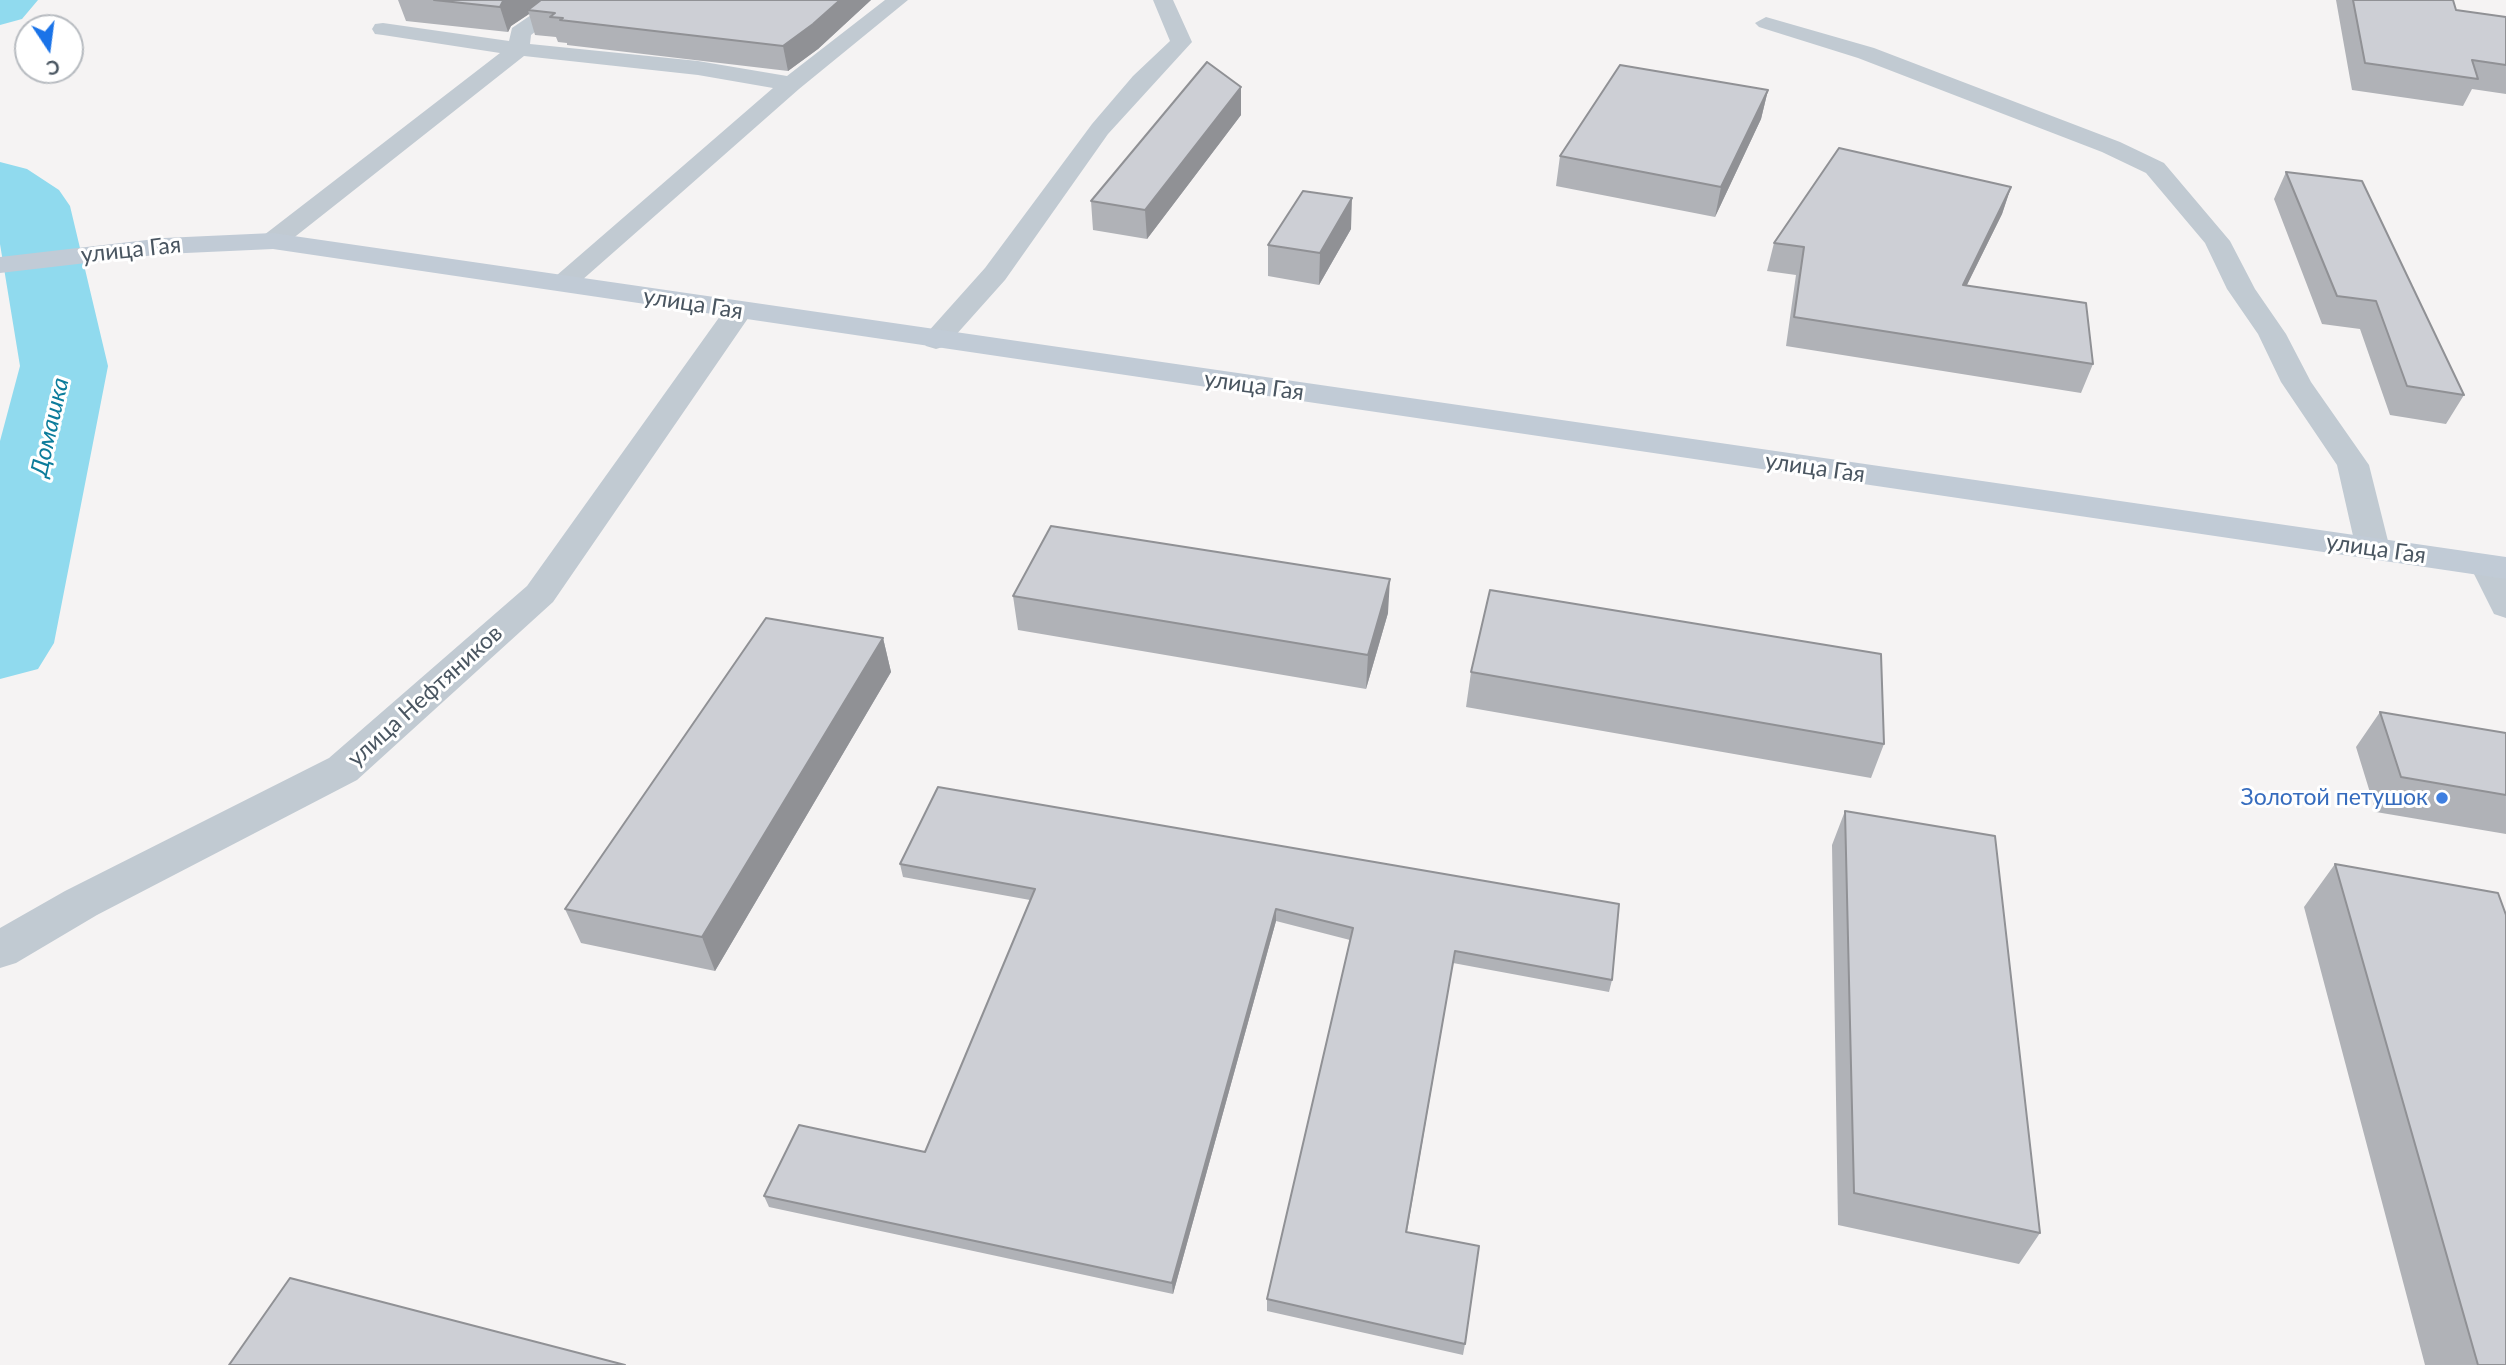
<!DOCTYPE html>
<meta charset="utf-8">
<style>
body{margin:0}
#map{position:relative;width:2506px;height:1365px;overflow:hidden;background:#f5f3f3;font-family:Lato,sans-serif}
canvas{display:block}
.north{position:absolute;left:14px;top:14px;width:70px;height:70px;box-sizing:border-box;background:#fff;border:2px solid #b7bbc0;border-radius:50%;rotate:167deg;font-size:19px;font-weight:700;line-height:28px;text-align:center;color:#4a5661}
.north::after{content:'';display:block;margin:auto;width:24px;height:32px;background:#1a73e8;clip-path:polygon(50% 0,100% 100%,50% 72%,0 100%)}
</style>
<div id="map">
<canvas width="2506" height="1365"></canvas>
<div class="north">С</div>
</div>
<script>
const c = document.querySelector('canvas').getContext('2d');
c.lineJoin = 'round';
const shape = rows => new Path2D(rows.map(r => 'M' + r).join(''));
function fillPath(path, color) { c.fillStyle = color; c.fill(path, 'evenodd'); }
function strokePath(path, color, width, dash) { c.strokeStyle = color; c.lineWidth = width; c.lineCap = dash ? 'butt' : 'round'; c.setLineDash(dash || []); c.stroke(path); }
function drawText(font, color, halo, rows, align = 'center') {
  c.font = font + ' Lato,sans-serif'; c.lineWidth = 6; c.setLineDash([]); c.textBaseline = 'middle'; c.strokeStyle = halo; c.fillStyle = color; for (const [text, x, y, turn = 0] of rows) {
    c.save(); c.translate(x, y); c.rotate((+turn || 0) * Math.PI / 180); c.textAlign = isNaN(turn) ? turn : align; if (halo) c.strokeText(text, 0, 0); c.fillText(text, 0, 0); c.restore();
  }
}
fillPath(shape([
 [0,0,38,0,22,19,0,25,0,0],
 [0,162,27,169,59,190,70,206,108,366,54,643,38,669,0,679,0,441,20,366,0,244,0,162]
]), '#90daee');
fillPath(shape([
 [553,0,576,0,531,35,530,44,698,61,787,76,885,0,908,0,799,89,573,288,563,290,553,288,549,282,773,88,698,75,524,56,282,247,264,247,260,241,264,235,500,53,383,35,375,34,372,29,375,24,383,23,509,41,512,28,553,0],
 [1153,0,1173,0,1192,42,1108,134,1005,280,946,346,936,349,926,346,922,340,926,334,985,268,1092,124,1133,76,1170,41,1153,0],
 [1766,17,1874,48,2120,142,2164,163,2230,241,2255,289,2286,334,2311,382,2369,465,2390,549,2385,557,2373,560,2361,557,2356,549,2337,465,2281,382,2258,334,2227,289,2205,243,2146,173,2102,152,1858,58,1759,27,1755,23,1766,17],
 [2487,555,2499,558,2506,570,2506,618,2494,614,2470,566,2475,558,2487,555]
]), '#c1cad2');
fillPath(shape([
 [738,302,748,305,753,311,553,602,357,780,97,915,16,963,0,968,0,928,65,891,329,758,527,586,728,305,738,302]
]), '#c1cad2');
fillPath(shape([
 [273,233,2506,557,2506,579,273,249,164,254,0,273,0,257,164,238,273,233]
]), '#c1cbd6');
fillPath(shape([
 [398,0,871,0,818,49,788,71,567,45,567,43,558,42,556,37,535,35,529,14,511,26,508,32,406,21],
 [2336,0,2453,0,2456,10,2506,17,2506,94,2472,89,2463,106,2352,90],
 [1241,87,1241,115,1147,239,1093,230,1091,201],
 [1768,90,1761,119,1715,217,1556,186,1560,156],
 [2286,172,2464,395,2446,424,2390,415,2360,329,2322,324,2274,199],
 [2011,187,2002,214,1967,285,2093,364,2081,393,1786,346,1796,275,1767,271,1774,243],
 [1351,229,1319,285,1268,276,1268,245],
 [1013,596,1388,613,1366,689,1018,630],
 [883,638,891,672,715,971,581,943,565,909],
 [1471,672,1884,744,1871,778,1466,707],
 [2380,712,2506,733,2506,834,2376,812,2356,747],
 [938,787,1612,980,1609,992,1453,963,1407,1232,1465,1344,1463,1355,1267,1311,1267,1299,1350,940,1276,921,1173,1294,769,1207,764,1196,925,1152,1030,900,903,877,900,864],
 [1845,811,2040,1233,2019,1264,1838,1225,1832,845],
 [2335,864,2506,1365,2425,1365,2304,907]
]), '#b0b2b7');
fillPath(shape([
 [504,0,548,0,528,10,529,14,511,26,508,32,500,7,503,1],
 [840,0,871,0,818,49,788,71,783,46],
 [1241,87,1241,115,1147,239,1145,210],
 [1768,90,1761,119,1715,217,1721,187],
 [2011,187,2002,214,1953,313,1963,285],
 [1352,198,1351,229,1319,285,1320,253],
 [1390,579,1388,613,1366,689,1368,655],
 [883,638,891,672,715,971,702,937],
 [1276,909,1276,921,1173,1294,1172,1283]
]), '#909195');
const building = shape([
 [434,0,504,0,503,1,500,7,434,0],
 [541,0,840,0,813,24,783,46,560,20,563,18,550,17,555,13,528,10,541,0],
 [2353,0,2453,0,2456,10,2506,17,2506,65,2472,60,2478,79,2365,63,2353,0],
 [1207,62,1241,87,1145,210,1091,201,1207,62],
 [1620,65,1768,90,1721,187,1560,156,1620,65],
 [1839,148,2011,187,1963,285,2086,303,2093,364,1794,317,1804,247,1774,243,1839,148],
 [2286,172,2362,181,2464,395,2407,386,2376,301,2337,296,2286,172],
 [1303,191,1352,198,1320,253,1268,245,1303,191],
 [1051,526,1390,579,1368,655,1013,596,1051,526],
 [1490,590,1881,654,1884,744,1471,672,1490,590],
 [766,618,883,638,702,937,565,909,766,618],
 [2380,712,2506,733,2506,795,2401,777,2380,712],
 [938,787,1619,904,1612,980,1455,951,1406,1232,1479,1246,1465,1344,1267,1299,1353,928,1276,909,1172,1283,764,1196,799,1125,925,1152,1035,889,900,864,938,787],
 [1845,811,1995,836,2040,1233,1854,1193,1845,811],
 [2335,864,2498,893,2506,915,2506,1365,2478,1365,2335,864],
 [290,1278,625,1365,229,1365,290,1278]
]);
fillPath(building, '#cdcfd5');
strokePath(building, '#909195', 2);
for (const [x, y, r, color] of [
 [2442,798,7,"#3f7fe0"]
]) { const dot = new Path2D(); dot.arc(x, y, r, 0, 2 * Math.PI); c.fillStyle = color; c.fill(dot); strokePath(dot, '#fff', 2.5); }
drawText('23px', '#4a5661', '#fff', [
 ["улица Гая",131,250,-6],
 ["улица Гая",693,304,9],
 ["улица Гая",1254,386,8],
 ["улица Гая",1815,468,8],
 ["улица Гая",2376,549,8],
 ["улица Нефтяников",425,696,-42]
]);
drawText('23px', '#366cbe', '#fff', [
 ["Золотой петушок",2428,798]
], 'right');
drawText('italic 24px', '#0c7c9b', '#fff', [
 ["Домашка",50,427,-77]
]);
</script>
